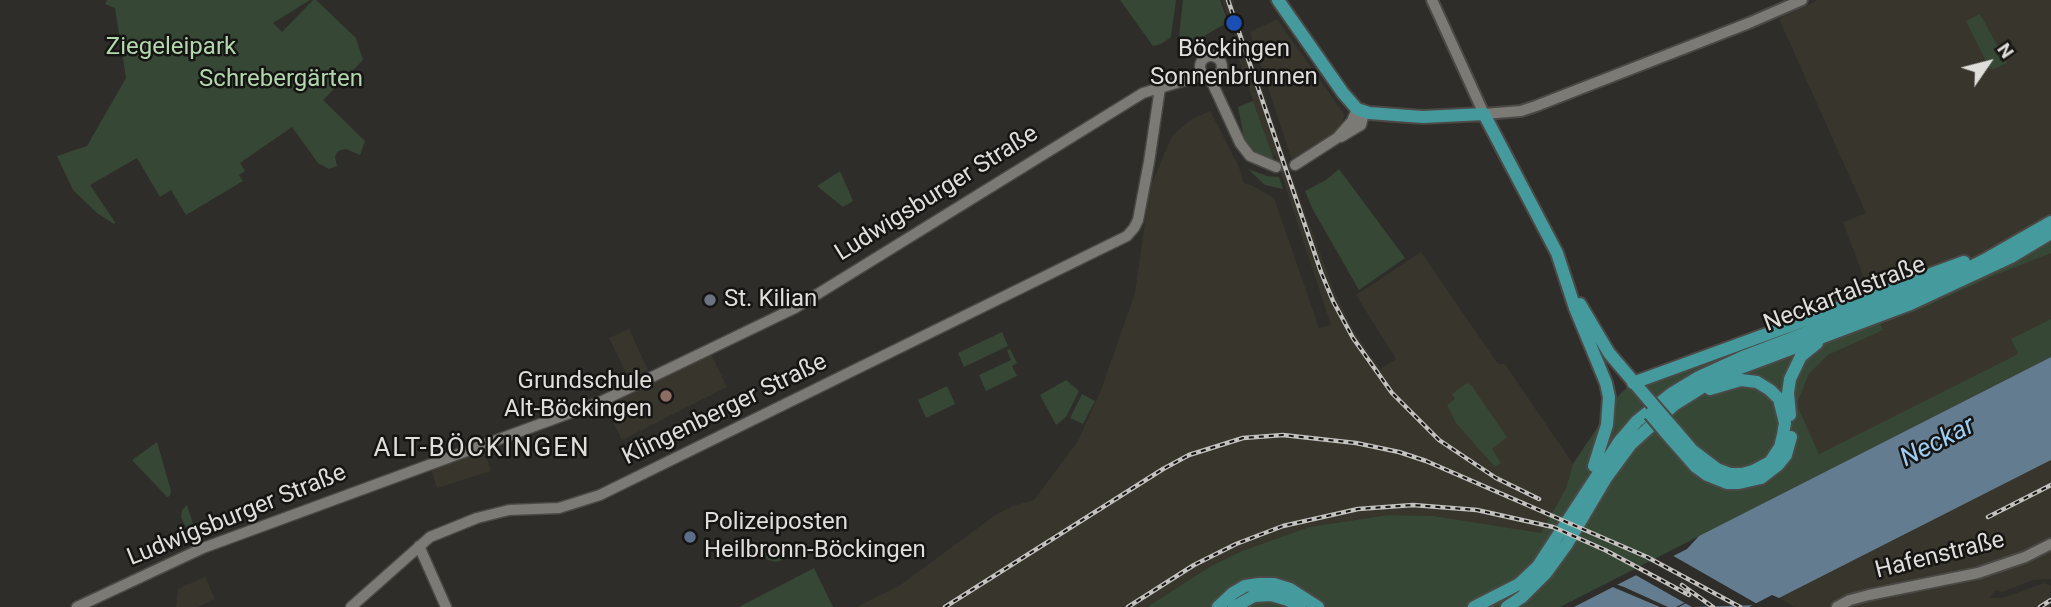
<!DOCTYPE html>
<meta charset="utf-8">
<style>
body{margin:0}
#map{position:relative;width:2051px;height:607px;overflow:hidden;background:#2e2d29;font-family:Roboto,sans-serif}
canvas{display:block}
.north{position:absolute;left:1953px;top:28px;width:70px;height:70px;-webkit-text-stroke:5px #161513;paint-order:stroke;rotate:55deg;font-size:19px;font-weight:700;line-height:28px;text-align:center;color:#dfdedb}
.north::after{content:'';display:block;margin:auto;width:24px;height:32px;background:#dfdedb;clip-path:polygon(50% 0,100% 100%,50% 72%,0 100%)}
</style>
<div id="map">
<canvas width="2051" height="607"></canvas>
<div class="north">N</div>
</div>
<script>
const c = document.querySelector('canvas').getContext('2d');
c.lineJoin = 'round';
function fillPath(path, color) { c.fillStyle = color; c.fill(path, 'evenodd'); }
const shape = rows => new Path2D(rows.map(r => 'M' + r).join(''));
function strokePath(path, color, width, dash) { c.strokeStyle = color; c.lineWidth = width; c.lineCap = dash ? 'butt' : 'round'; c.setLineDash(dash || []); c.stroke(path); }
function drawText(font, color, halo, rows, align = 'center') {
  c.font = font + ' Roboto,sans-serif'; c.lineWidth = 5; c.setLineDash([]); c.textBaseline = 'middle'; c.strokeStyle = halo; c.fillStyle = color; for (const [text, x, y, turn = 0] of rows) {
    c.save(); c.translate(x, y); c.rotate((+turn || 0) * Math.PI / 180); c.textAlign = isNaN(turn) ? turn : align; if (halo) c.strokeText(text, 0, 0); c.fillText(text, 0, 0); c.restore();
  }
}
fillPath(shape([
 [1222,0,1234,0,1233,5,1297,190,1334,291,1354,331,1380,369,1396,359,1356,295,1421,252,1498,364,1505,364,1573,464,1566,488,1541,534,1434,516,1388,515,1309,527,1242,551,1211,566,1147,607,856,607,899,586,994,516,1012,506,1034,500,1078,441,1101,390,1135,293,1150,187,1172,136,1190,120,1210,111,1239,167,1244,184,1244,183,1251,185,1274,198,1319,328,1331,325,1275,155,1272,156,1237,54,1234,50,1236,49,1233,42,1236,40],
 [1818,0,2051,0,2051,319,2011,339,2019,354,1819,454,1798,407,1798,401,1809,374,1828,355,1883,329,1843,222,1866,213,1779,19],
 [1277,19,1344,114,1343,122,1337,130,1307,153,1293,159,1291,158,1250,32],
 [629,329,648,370,629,379,609,338],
 [711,354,727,387,622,440,605,405],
 [484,450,491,471,437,488,431,469],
 [2051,460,2051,579,2033,580,2002,592,1995,590,1990,598,2002,598,2044,583,2051,586,2049,607,1795,607,1779,598],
 [205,577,215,599,197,607,176,607,178,589]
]), '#38352c');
fillPath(shape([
 [107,0,310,0,273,23,282,32,313,0,316,0,356,38,363,60,323,100,365,141,360,155,346,149,341,150,337,152,335,157,337,166,329,169,318,163,292,127,240,163,245,171,239,175,243,181,186,215,171,190,160,197,137,158,90,185,115,222,114,224,97,213,73,190,57,156,87,146,126,78,115,8,105,4],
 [1120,0,1176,0,1171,37,1161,44,1153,46],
 [1183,0,1220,0,1228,22,1189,45,1178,46],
 [1980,14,2007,63,1994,69,1990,69,1966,21],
 [1253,101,1274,160,1253,151,1244,138,1238,107],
 [1248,169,1267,176,1279,177,1283,189,1265,185],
 [1339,169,1405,258,1359,290,1312,208,1305,191,1326,180],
 [840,171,853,201,843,207,817,186],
 [2051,240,2051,253,1993,276,1911,313,1909,309,2042,241],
 [1869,292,1883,330,1828,355,1809,374,1798,401,1798,407,1819,454,2018,354,2011,339,2051,319,2051,357,1560,607,1147,607,1211,566,1242,551,1309,527,1388,515,1434,516,1541,533,1566,488,1573,464,1619,395,1639,377],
 [1002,332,1008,346,964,367,958,353],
 [1010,349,1017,363,1012,366,1017,376,986,391,979,375,1011,360,1007,350],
 [1066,380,1079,391,1066,417,1056,425,1040,395],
 [1467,383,1471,385,1507,437,1492,449,1501,463,1495,467,1456,423,1447,405,1455,399,1452,394],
 [947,386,955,404,926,418,918,400],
 [1082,394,1095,401,1083,424,1070,418],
 [157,442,171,491,170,496,167,497,132,460],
 [187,505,195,530,188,532,181,517,182,510],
 [781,543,783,560,776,562,768,560,761,553],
 [814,568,833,607,739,607]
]), '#364735');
fillPath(shape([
 [2051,357,2051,460,1779,598,1772,595,1749,607,1679,607,1702,594,1676,607,1574,607,1687,549,1699,536]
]), '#647c90');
fillPath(shape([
 [1670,554,1759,605,1692,607,1632,573],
 [1612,583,1624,587,1668,607,1660,607,1608,585]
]), '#2e2d29');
strokePath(shape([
 [1276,167,1295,165]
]), '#494844', 10, [10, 5]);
const tertiary = shape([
 '1200 67a11 11 0 1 1 22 0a11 11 0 1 1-22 0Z',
 [1210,78,1240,143,1250,156,1276,167],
 [1341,137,1361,125,1364,113],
 [1295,165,1337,138,1352,121,1357,109],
 [419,546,446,607],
 [77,607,203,548,600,402,795,308,1143,93,1203,75],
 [351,607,430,537,477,518,509,510,559,508,600,495,1127,236,1134,228,1138,220,1149,162,1160,88]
]);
const secondary = shape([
 [1432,0,1484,114,1521,111,1536,106,1749,23,1802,0],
 [1837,607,1850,600,1869,595,1978,573,2025,557,2051,544]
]);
const primary = shape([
 [1278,0,1343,93,1357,109,1369,113,1423,117,1484,114,1557,253,1575,308,1606,383,1609,397,1607,425,1594,466],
 [1580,304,1609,353,1649,400],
 [1633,383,1964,262],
 [1790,415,1788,393,1790,379,1801,356,1817,343],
 [1674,429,1692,450,1717,469,1730,474,1742,474,1753,471,1770,462,1780,447,1783,435,1785,423,1779,399,1770,390,1757,382,1741,380,1710,389],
 [1666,433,1696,467,1707,475,1727,483,1739,483,1761,478,1778,465,1786,455,1791,437],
 [1218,607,1233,593,1245,586,1259,584,1274,584,1290,589,1318,607],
 [1234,607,1254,596,1271,595,1288,600,1300,607],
 [1474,607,1519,584,1538,566,1619,442,1637,421,1671,394,1699,377,1745,356,1949,278,1988,258,2051,222],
 [1507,607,1522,597,1546,573,1567,544,1606,478,1631,444,1674,405,1722,375,1908,305,2011,257,2051,233]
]);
strokePath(tertiary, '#4b4946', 13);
strokePath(secondary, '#4b4946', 14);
strokePath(primary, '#4b4946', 16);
strokePath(tertiary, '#7c7a75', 10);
strokePath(secondary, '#7c7a75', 10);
strokePath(primary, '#449a9c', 12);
const rail = shape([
 [1228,0,1321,272,1333,301,1353,338,1392,393,1439,440,1496,478,1539,499],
 [1988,517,2051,485],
 [1682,585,1713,607],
 [945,607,1163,469,1189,455,1243,438,1283,435,1356,443,1399,452,1426,461,1647,557,1740,607],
 [1128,607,1194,565,1236,544,1283,526,1358,509,1413,505,1477,510,1553,527,1605,550,1689,595],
 [2040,607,2051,600]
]);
strokePath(rail, '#c3c2be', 4.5);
strokePath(rail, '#161513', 2, [5]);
const primaryBridge = shape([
 [1649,400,1674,429],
 [1650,414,1666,433]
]);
strokePath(primaryBridge, '#4b4946', 16, []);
strokePath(primaryBridge, '#449a9c', 12);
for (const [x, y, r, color] of [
 [1234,23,9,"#1a4fb4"],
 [710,300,7,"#6b7280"],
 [666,396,7,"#8d6e63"],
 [690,537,7,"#5c6f8a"]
]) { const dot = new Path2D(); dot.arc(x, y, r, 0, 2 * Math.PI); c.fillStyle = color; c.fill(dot); strokePath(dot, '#161513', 2.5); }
drawText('24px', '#b1d8ad', '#161513', [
 ["Ziegeleipark",171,48],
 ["Schrebergärten",281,80]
]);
drawText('24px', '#dfdedb', '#161513', [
 ["Böckingen",1234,50,"center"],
 ["Sonnenbrunnen",1234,78,"center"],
 ["St. Kilian",724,300],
 ["Grundschule",652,382,"right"],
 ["Alt-Böckingen",652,410,"right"],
 ["Polizeiposten",704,523],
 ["Heilbronn-Böckingen",704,551]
], 'left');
drawText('24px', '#dfdedb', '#161513', [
 ["Ludwigsburger Straße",937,194,-32],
 ["Neckartalstraße",1845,295,-21],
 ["Klingenberger Straße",725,410,-26],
 ["Ludwigsburger Straße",237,516,-22],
 ["Hafenstraße",1940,556,-14]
]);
drawText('italic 26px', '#9fccf2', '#161513', [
 ["Neckar",1938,443,-27]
]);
c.letterSpacing = '2px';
drawText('26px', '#dfdedb', '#161513', [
 ["ALT-BÖCKINGEN",482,449]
]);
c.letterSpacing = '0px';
</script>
